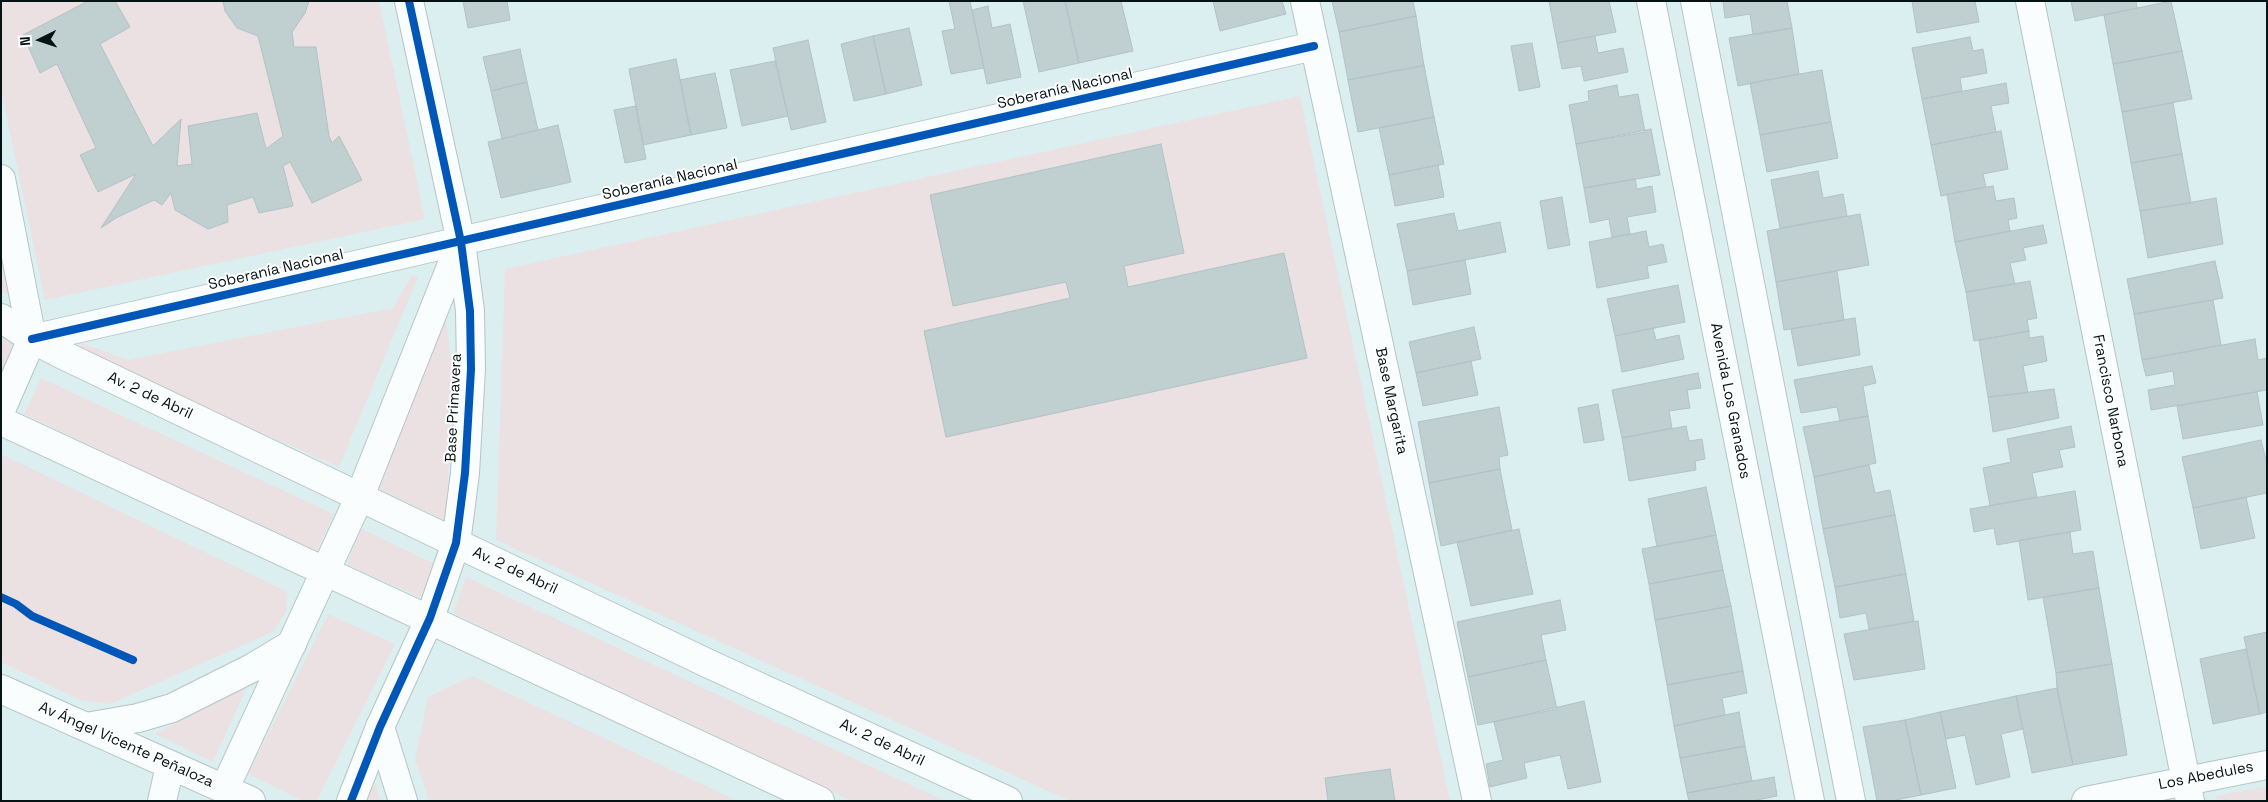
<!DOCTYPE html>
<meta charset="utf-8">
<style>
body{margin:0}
#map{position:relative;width:2268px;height:802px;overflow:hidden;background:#dbeff1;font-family:"Space Grotesk",sans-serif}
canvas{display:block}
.frame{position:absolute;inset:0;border:2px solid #061314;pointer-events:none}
.north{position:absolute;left:15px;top:15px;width:50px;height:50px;-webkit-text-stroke:4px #fff;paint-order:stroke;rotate:266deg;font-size:14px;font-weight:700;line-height:20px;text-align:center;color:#061314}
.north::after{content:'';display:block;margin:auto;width:18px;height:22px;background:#061314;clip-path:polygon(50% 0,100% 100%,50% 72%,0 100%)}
</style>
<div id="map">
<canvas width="2268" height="802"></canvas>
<div class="frame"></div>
<div class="north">N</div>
</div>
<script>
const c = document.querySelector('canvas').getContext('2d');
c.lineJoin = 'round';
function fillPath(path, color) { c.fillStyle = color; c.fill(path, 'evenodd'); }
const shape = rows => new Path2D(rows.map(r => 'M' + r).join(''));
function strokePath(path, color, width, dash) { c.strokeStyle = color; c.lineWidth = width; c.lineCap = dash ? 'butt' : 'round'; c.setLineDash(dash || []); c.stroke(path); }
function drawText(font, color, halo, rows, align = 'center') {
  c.font = font + ' "Space Grotesk",sans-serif'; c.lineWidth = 4; c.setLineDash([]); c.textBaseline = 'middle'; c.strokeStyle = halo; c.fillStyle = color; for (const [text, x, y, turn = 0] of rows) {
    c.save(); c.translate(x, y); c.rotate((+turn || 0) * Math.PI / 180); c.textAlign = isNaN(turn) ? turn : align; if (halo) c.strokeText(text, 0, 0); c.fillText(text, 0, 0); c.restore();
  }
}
fillPath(shape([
 [1,1,379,1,425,219,45,300,1,90],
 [1300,96,1450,801,1070,801,496,540,505,269],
 [1,248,11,297,1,291],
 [412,275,418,277,339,467,78,352,82,343,128,360,393,308],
 [445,313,453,374,446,521,379,489],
 [1,334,21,345,1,383],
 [41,378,334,514,316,553,24,414],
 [1,454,288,592,286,612,273,632,110,704,80,700,1,662],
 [360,528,433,563,422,598,347,565],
 [466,577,945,801,851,801,453,613],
 [328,614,395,644,317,801,303,801,248,774],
 [472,676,738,801,429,801,415,759,428,697],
 [248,685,213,762,155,734],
 [375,783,381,801,367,801],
 [2267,786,2267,801,2217,801,2216,796]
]), '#ebe1e2');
const building = shape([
 [88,1,115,1,130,27,100,44,153,146,181,119,177,166,192,164,188,126,257,113,266,149,283,136,258,36,237,28,225,11,223,1,309,1,305,13,292,32,294,47,316,47,329,136,332,143,339,136,362,180,312,203,290,162,283,166,293,206,259,213,253,197,227,205,228,222,208,229,175,210,171,193,162,205,154,200,116,218,101,228,136,174,98,192,80,155,96,148,57,64,40,73,23,35,88,1],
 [463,1,507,1,510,20,468,28,463,1],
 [949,1,970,1,984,68,951,74,942,31,955,29,949,1],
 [1023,1,1065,1,1079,63,1039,72,1023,1],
 [1065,1,1121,1,1133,51,1079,63,1065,1],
 [1213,1,1282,1,1286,14,1220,31,1213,1],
 [1332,1,1413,1,1416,16,1339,32,1332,1],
 [1549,1,1609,1,1616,32,1557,43,1549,1],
 [1723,1,1787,1,1792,28,1753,35,1750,14,1725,18,1723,1],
 [1912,1,1975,1,1979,22,1917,33,1912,1],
 [2071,1,2136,1,2137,8,2075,21,2071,1],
 [2171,1,2182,51,2113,64,2104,15,2171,1],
 [988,6,992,28,1010,24,1021,77,987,84,972,10,988,6],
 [1416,16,1424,66,1348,80,1339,32,1416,16],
 [909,28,922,85,886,94,873,36,909,28],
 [1792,28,1799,74,1738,86,1729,38,1792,28],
 [873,36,886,94,854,101,841,44,873,36],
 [1595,36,1598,53,1623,48,1628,72,1584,81,1581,66,1562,69,1557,43,1595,36],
 [1970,37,1973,51,1983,49,1987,73,1960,78,1962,91,1922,99,1912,48,1970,37],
 [808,40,826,122,791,130,773,48,808,40],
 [1532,43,1540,87,1519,91,1511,46,1532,43],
 [520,49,527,82,491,91,483,57,520,49],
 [2182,51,2192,99,2122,112,2113,64,2182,51],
 [676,59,691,135,643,145,629,69,676,59],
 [775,61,788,116,742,126,730,70,775,61],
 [1424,65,1434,117,1358,132,1348,80,1424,65],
 [1822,70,1831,122,1760,135,1750,83,1822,70],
 [715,73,727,128,691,135,680,80,715,73],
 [527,82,538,130,502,139,491,91,527,82],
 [2006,83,2009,103,1991,106,1996,132,1931,145,1922,99,2006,83],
 [1617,85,1619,97,1638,94,1645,132,1576,144,1569,105,1589,101,1588,91,1617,85],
 [2173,103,2182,154,2131,163,2122,112,2173,103],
 [636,106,646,159,625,163,614,110,636,106],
 [1434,117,1444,164,1389,175,1379,128,1434,117],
 [1831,122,1838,158,1767,172,1760,135,1831,122],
 [558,125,571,182,501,198,488,142,558,125],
 [1651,129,1660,175,1584,188,1576,144,1651,129],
 [2001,131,2008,169,1983,174,1986,187,1941,196,1931,145,2001,131],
 [1161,144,1184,253,1124,266,1128,287,1284,253,1307,358,946,437,924,331,1070,298,1066,282,953,306,930,195,1161,144],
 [2182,154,2191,203,2140,211,2131,163,2182,154],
 [1438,165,1444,197,1395,206,1389,175,1438,165],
 [1818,171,1823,198,1843,194,1847,216,1780,228,1771,180,1818,171],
 [1635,179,1637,189,1652,186,1656,212,1627,217,1630,234,1612,237,1609,219,1590,223,1584,188,1635,179],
 [1993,186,1996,201,2014,198,2017,218,2008,220,2010,231,1955,242,1947,194,1993,186],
 [1562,197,1570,245,1548,249,1540,201,1562,197],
 [2216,198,2223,244,2148,258,2140,211,2216,198],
 [1454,213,1458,231,1500,222,1506,252,1407,271,1397,224,1454,213],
 [1860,214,1869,265,1776,282,1767,231,1860,214],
 [2043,225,2047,243,2023,248,2026,260,2010,263,2015,284,1966,292,1955,242,2043,225],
 [1646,231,1649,247,1663,244,1667,262,1647,266,1649,278,1597,288,1589,242,1646,231],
 [1465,260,1471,294,1413,305,1407,271,1465,260],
 [2215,261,2223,298,2134,314,2127,279,2215,261],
 [1837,271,1844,320,1784,330,1776,282,1837,271],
 [2030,281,2037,318,2027,320,2029,331,1974,341,1966,292,2030,281],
 [1678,285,1685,322,1615,336,1607,299,1678,285],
 [2213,300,2221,345,2142,360,2134,314,2213,300],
 [1855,318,1860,355,1798,366,1791,329,1855,318],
 [1474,327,1481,359,1416,373,1409,342,1474,327],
 [1653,328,1656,340,1679,335,1684,359,1622,372,1615,336,1653,328],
 [2029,331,2029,338,2043,336,2047,361,2023,366,2028,393,1988,397,1979,340,2029,331],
 [2255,339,2258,360,2267,358,2267,390,2151,410,2148,390,2175,385,2173,371,2146,376,2142,360,2255,339],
 [1471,361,1478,395,1423,406,1416,373,1471,361],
 [1872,366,1876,383,1863,386,1868,416,1840,421,1837,407,1801,413,1794,380,1872,366],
 [1698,373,1701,388,1687,390,1690,408,1669,411,1672,428,1622,438,1612,390,1698,373],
 [2054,389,2059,418,1993,432,1988,397,2054,389],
 [2257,392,2263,425,2183,439,2177,406,2257,392],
 [1598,404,1604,440,1584,443,1578,408,1598,404],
 [1499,407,1508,455,1499,457,1500,469,1429,483,1418,422,1499,407],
 [1868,416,1876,463,1814,477,1803,427,1868,416],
 [1686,426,1689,441,1702,439,1705,459,1695,461,1696,470,1629,481,1622,438,1686,426],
 [2071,426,2075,447,2059,450,2063,467,2032,473,2037,497,1990,506,1983,468,2011,462,2007,439,2071,426],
 [2261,440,2267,464,2267,493,2193,508,2182,457,2261,440],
 [1869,465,1875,493,1890,490,1895,515,1823,529,1814,477,1869,465],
 [1500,469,1512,530,1441,546,1429,483,1500,469],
 [1706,487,1716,535,1657,547,1648,499,1706,487],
 [2075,491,2081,530,1997,545,1994,528,1974,532,1970,509,2075,491],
 [2246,497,2255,538,2201,549,2193,508,2246,497],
 [1895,515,1906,574,1835,587,1823,529,1895,515],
 [1519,529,1533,594,1471,606,1457,542,1519,529],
 [2070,532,2073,554,2093,551,2099,588,2028,600,2019,540,2070,532],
 [1716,535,1723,570,1649,584,1642,549,1716,535],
 [1723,570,1731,606,1655,620,1649,584,1723,570],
 [1906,574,1914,621,1869,629,1866,613,1840,618,1835,587,1906,574],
 [2099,588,2112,664,2056,673,2043,597,2099,588],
 [1560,600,1566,630,1541,635,1546,660,1468,677,1457,622,1560,600],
 [1731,606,1743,671,1667,685,1655,620,1731,606],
 [1918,621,1925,669,1854,680,1844,634,1918,621],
 [2267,632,2267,712,2260,714,2244,637,2267,632],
 [2246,649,2260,714,2213,724,2200,659,2246,649],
 [1546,660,1557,709,1478,725,1468,677,1546,660],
 [2112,664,2127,755,2073,765,2057,688,2056,673,2112,664],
 [1743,671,1747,693,1722,698,1725,715,1674,726,1667,685,1743,671],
 [2057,688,2073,765,2032,773,2016,696,2057,688],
 [2016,696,2023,729,2001,734,2010,777,1976,785,1965,735,1946,739,1940,712,2016,696],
 [1584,701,1601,782,1568,789,1560,755,1524,763,1527,778,1490,787,1486,764,1503,760,1494,722,1584,701],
 [1739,712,1745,746,1680,758,1674,726,1739,712],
 [1940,712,1956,788,1921,795,1905,720,1940,712],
 [1905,720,1921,795,1891,801,1877,801,1863,727,1905,720],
 [1745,746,1752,781,1687,793,1680,758,1745,746],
 [1390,769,1395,801,1328,801,1325,778,1390,769],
 [1774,777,1777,796,1752,801,1689,801,1687,793,1774,777]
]);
fillPath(building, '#c0d0d1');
strokePath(building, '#b2c2c4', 1);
const street = shape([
 [1305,1,1477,801],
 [1651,1,1810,801],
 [1695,1,1851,801],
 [2030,1,2190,801],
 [1,179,32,339,1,410],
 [32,339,1314,46],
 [224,790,360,496,460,244],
 [162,801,170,766],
 [351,801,380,727,430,618,456,543,465,473,471,369,470,311,461,242,409,1],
 [2086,801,2267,765]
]);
const secondary = shape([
 [1,318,32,339,61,354,707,663,1008,801],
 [1,421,820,801],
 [1,689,251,801],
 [86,727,138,718,172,708,252,668,292,644],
 [380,727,403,801]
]);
strokePath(street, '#b4c4c5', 30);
strokePath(secondary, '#b4c4c5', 30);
strokePath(street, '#fafdfd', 28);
strokePath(secondary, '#fafdfd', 28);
strokePath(shape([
 [32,339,1314,46],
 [1,597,16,604,32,616,133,660],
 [351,801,380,727,430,618,456,543,465,473,471,369,470,311,461,242,409,1]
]), '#0057b8', 8);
drawText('15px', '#061314', '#fff', [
 ["Soberanía Nacional",1065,89,-13],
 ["Soberanía Nacional",670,180,-13],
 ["Soberanía Nacional",276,270,-13],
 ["Av. 2 de Abril",150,396,25],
 ["Base Margarita",1391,401,78],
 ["Avenida Los Granados",1730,401,79],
 ["Francisco Narbona",2110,401,79],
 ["Base Primavera",454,408,-87],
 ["Av. 2 de Abril",515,571,25],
 ["Av. 2 de Abril",882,743,25],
 ["Av Ángel Vicente Peñaloza",126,745,24],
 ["Los Abedules",2206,776,-11]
]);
</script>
